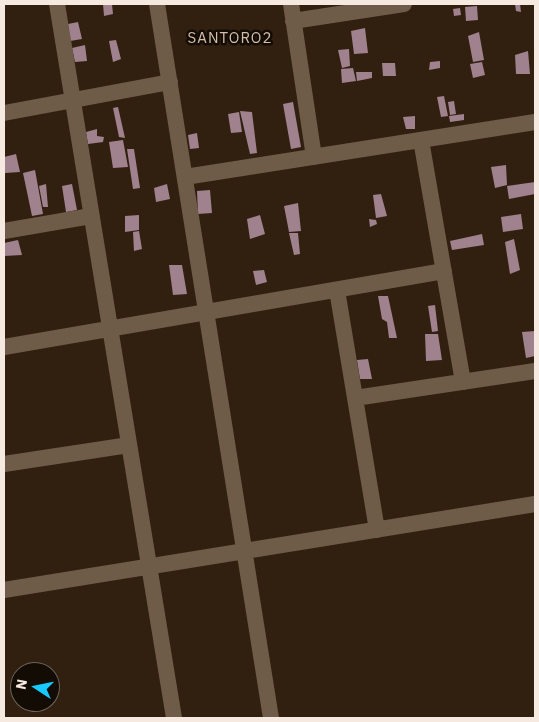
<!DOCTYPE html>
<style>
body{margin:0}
#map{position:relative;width:539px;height:722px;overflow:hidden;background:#31200f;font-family:"IBM Plex Sans",sans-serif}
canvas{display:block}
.frame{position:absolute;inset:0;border:5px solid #f6eae0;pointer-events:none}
.north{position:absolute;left:10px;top:662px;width:50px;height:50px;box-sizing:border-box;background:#130c05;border:1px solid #6e655d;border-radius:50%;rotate:281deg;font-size:14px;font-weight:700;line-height:20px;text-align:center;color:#f6eae0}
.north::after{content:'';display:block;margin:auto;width:18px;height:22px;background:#17cafb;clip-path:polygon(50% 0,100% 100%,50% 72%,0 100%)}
</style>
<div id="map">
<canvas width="539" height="722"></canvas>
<div class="frame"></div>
<div class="north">N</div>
</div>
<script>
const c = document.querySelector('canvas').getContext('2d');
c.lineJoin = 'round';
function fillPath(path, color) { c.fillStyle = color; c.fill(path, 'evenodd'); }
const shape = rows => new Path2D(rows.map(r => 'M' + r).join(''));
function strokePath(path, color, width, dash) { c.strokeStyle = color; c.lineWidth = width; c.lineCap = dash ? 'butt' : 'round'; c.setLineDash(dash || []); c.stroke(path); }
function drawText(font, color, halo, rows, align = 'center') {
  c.font = font + ' "IBM Plex Sans",sans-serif'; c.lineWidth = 5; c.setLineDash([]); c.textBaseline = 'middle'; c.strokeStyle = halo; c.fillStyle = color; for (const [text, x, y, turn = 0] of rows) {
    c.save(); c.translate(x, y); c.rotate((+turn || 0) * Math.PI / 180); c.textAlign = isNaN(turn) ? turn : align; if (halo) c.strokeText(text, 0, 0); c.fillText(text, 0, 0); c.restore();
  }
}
fillPath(shape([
 [103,4,112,4,113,14,104,16],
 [515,4,520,4,521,12,516,11],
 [477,6,478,20,466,21,465,7],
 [460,8,461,15,454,16,453,9],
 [78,22,82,39,70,41,68,24],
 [365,28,368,53,354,54,351,31],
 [479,32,484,60,473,62,468,36],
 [116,40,121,59,113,62,109,41],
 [85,45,87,61,75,62,72,48],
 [349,49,350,66,342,68,338,50],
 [528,51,530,74,516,74,515,55],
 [440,61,440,68,429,70,430,62],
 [482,62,485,75,473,78,470,64],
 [382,63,395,63,396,76,383,76],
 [353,68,356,81,342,83,341,69],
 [356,72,372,72,372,78,357,81],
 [444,96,448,116,441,117,437,97],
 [454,101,456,114,450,115,448,102],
 [293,102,301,147,291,149,283,104],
 [118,107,125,138,119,137,113,108],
 [240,111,252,112,257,153,250,154],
 [239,112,242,132,231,133,228,114],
 [464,114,464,120,450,122,449,116],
 [415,116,415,129,406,129,403,117],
 [97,129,97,136,104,137,103,142,88,144,86,132],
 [197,133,199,148,190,149,188,135],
 [123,140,128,167,113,168,109,142],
 [127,149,134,149,140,188,133,189],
 [16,154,20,172,5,173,4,157],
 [506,165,507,185,495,188,491,167],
 [35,170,43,214,32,216,23,173],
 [535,182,535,194,509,199,507,186],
 [46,184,48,207,43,207,39,186],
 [72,184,77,210,66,212,62,186],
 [167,184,170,199,156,202,154,188],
 [210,190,212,213,198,214,197,191],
 [381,194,387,216,376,218,373,195],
 [298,203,301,231,289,232,284,206],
 [521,214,523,229,503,232,501,217],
 [139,215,139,230,125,232,125,216],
 [260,215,265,234,250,239,247,219],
 [369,219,376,220,377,224,370,227],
 [139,231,142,249,134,251,133,232],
 [289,233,298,233,300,254,294,255],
 [482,234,484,245,452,250,450,241],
 [514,239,520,270,510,274,505,242],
 [18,240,22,255,4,256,4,243],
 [169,265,182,265,187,294,173,295],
 [264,270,267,282,256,285,253,271],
 [378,296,388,296,397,338,389,338,387,322,382,319],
 [435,305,438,331,432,332,428,306],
 [535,331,535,356,526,358,522,332],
 [425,334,438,334,442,360,426,361],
 [368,359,372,379,360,379,357,360]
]), '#9f828e');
strokePath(shape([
 [57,4,174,718],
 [157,4,271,718],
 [291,4,314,157],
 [293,21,404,4],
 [4,113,170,82],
 [421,140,463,382],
 [185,177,535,122],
 [4,231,91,216],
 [337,290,377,530],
 [4,347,444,271],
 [355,398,535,371],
 [4,464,129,445],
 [4,590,535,504]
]), '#6e5b48', 16);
c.letterSpacing = '1px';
drawText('15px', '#d4bda9', '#130c05', [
 ["SANTORO2",230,39]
]);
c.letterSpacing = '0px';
</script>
